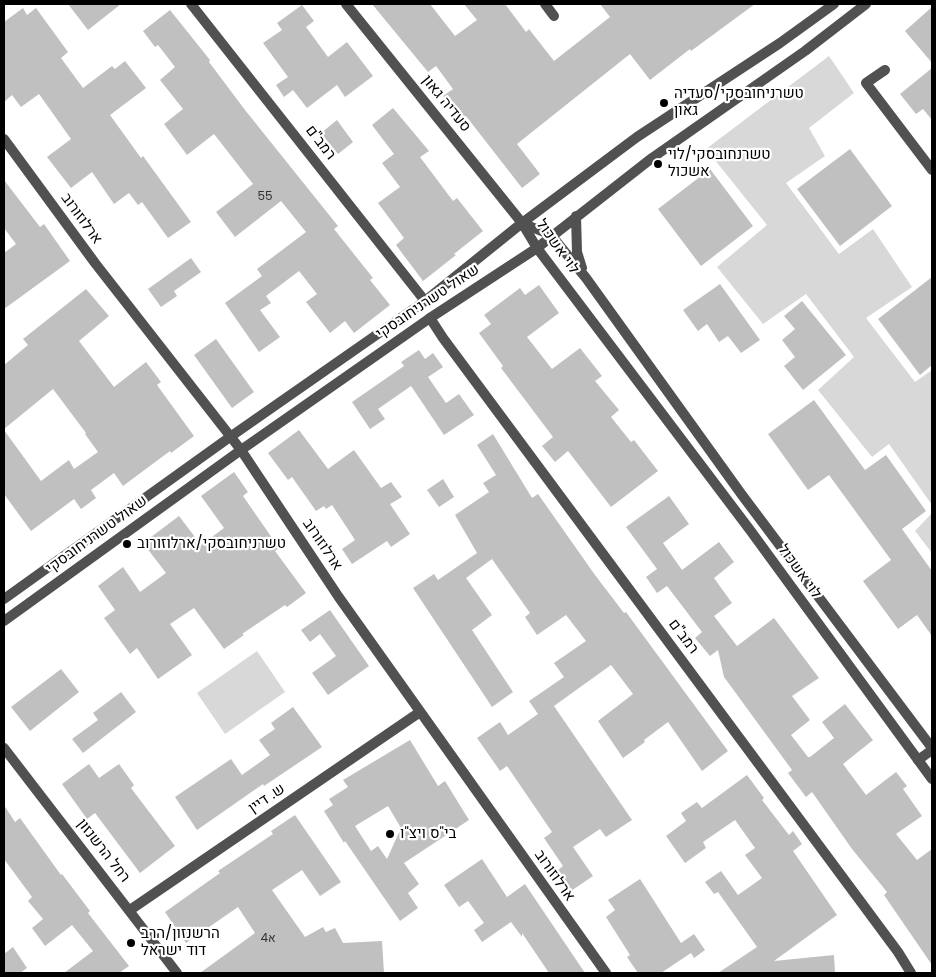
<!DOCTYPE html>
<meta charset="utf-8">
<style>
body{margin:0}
#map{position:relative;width:936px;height:977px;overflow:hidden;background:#fff;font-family:Poppins,sans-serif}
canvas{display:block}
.frame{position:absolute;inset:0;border:5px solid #000;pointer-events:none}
</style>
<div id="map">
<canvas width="936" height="977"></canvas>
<div class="frame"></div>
</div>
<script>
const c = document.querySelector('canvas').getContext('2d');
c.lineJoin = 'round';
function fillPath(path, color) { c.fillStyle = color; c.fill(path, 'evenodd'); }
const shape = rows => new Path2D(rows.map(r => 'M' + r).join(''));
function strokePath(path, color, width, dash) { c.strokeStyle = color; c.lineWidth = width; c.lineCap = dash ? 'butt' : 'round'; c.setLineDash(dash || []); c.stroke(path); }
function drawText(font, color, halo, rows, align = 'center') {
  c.font = font + ' Poppins,Heebo,sans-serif'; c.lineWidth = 4.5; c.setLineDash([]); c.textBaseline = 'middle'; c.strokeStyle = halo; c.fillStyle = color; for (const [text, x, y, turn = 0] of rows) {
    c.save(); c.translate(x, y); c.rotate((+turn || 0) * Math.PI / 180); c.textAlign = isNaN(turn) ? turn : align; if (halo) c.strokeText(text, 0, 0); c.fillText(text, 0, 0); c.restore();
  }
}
fillPath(shape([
 [829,56,854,93,809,128,825,156,786,183,839,254,873,229,912,287,866,318,915,382,932,370,932,505,889,444,872,457,818,390,854,357,806,294,763,324,717,267,767,225,706,149],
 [932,513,932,553,915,531],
 [257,651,285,692,225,734,197,693]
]), '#d8d8d8');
fillPath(shape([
 [68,4,121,4,88,30],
 [372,4,430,4,455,36,477,20,464,4,505,4,526,32,529,29,554,61,610,17,600,4,755,4,691,51,690,49,650,80,630,54,517,144,540,174,522,188,466,116,461,120,443,96,453,89,436,66,428,72],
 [302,5,314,21,306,27,328,57,347,42,373,76,345,97,337,85,307,108,293,90,284,97,276,85,288,77,263,43,282,30,277,23],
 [932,7,932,63,905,31],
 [23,8,27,15,36,8,68,52,61,58,83,88,112,66,115,69,125,61,146,88,110,115,141,158,143,156,191,222,168,238,142,202,138,205,129,193,114,204,92,172,71,188,47,157,71,139,39,94,21,107,12,95,4,102,4,22],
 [170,10,210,60,209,62,245,110,338,226,334,229,373,278,370,280,390,305,354,333,345,321,330,333,306,302,317,294,299,271,266,296,271,303,260,310,280,337,259,352,225,303,262,276,257,269,306,232,281,201,235,237,216,212,253,184,214,134,187,155,164,124,183,109,160,80,175,67,158,45,155,47,143,31],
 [932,68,932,120,923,109,916,114,900,94],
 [393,108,429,151,420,157,453,201,457,198,483,231,454,254,456,255,423,281,396,245,404,238,378,203,400,187,382,163,394,154,372,125],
 [337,120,353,142,338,154,321,133],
 [850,149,892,206,840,246,797,189],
 [710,169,753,226,701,266,658,209],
 [4,180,40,227,44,224,70,261,4,309,4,253,16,244,4,228],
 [191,258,201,272,174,291,177,296,161,307,148,289],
 [932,277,932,365,920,375,878,319],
 [720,284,760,340,741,353,728,336,719,342,707,324,698,331,683,310],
 [539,285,559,313,527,337,552,369,580,348,602,376,595,381,619,410,611,417,631,442,634,440,658,471,611,507,568,451,555,462,542,446,553,437,501,368,503,366,479,333,491,324,484,315,520,288,525,295],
 [86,289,109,316,79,341,114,387,146,362,161,382,157,385,194,436,171,453,170,451,123,486,114,473,91,490,96,498,81,509,74,499,31,531,4,494,4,430,41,481,69,460,74,469,98,452,85,434,86,433,53,389,4,429,4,365,28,345,23,339],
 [802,301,846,355,803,390,784,366,795,357,782,340,795,329,784,316],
 [216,339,254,392,232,408,194,355],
 [419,350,425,359,433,353,443,367,428,377,446,403,459,394,474,415,444,435,411,386,378,409,385,419,370,429,352,402,404,366,401,362],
 [814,400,865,470,886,455,926,511,902,529,932,571,932,636,917,615,898,629,863,581,891,560,829,475,808,490,768,434],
 [299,430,328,469,354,450,381,488,391,482,402,497,390,504,410,534,391,547,387,541,352,564,342,549,355,540,332,505,326,509,324,506,316,511,292,477,288,480,268,453],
 [493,434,532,498,538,494,595,575,624,613,626,612,728,751,702,771,668,722,644,740,645,742,623,758,598,721,633,694,611,665,554,706,632,820,606,837,600,829,573,847,593,876,571,891,558,870,563,866,544,838,552,832,507,766,500,771,477,738,500,722,508,735,538,714,529,701,564,677,554,663,586,641,566,615,537,635,525,617,530,613,492,559,466,578,492,615,472,630,513,692,492,707,413,588,434,574,438,580,477,553,455,515,489,492,483,483,496,475,477,445],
 [234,472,248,492,243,496,279,548,275,551,306,593,287,607,285,605,242,634,244,635,224,649,194,608,170,624,192,655,158,679,137,648,130,654,104,618,115,610,98,586,123,567,140,592,166,573,143,543,179,516,201,545,224,528,201,496],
 [443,479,454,497,439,507,427,490],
 [669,496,689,524,663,543,682,570,719,542,734,562,714,578,732,603,714,616,737,646,774,618,819,678,792,696,810,720,791,735,808,757,810,757,834,738,822,722,845,704,873,740,843,764,866,795,896,772,907,786,903,789,922,816,896,834,917,860,932,849,932,965,884,895,887,892,852,849,812,792,806,797,788,773,792,770,724,677,718,650,710,656,695,638,702,632,667,586,657,593,646,577,657,569,626,527],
 [330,610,369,666,328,695,312,673,336,656,320,634,310,642,301,630],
 [61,669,79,692,30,731,11,707],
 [121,692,136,712,83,753,72,739,98,720,93,713],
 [293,707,322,747,264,786,263,784,197,830,175,797,231,759,242,775,270,755,259,740,275,729,271,723],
 [410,740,438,786,445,781,469,820,404,863,419,884,408,893,418,908,400,921,345,841,344,843,324,811,333,805,329,799,348,787,343,780],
 [388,806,401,828,387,859,378,846,371,851,355,826],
 [89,764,99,778,119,764,134,785,131,788,175,846,140,873,95,813,87,819,62,784],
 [747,775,764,798,762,800,789,835,793,831,802,844,793,851,837,915,774,961,834,955,835,973,718,973,757,947,718,892,714,894,705,882,721,871,738,895,762,878,745,855,755,848,735,820,703,842,706,848,685,863,666,836,686,821,681,813,697,802,702,808],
 [4,805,15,822,20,818,61,875,62,874,90,911,88,913,129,966,119,973,64,973,93,951,72,925,45,946,32,928,43,919,28,901,32,897,4,859],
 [295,815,341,882,320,896,302,870,272,890,305,937,323,927,326,932,335,928,343,943,382,941,384,973,200,973,255,933,238,907,186,943,165,912,220,873,218,871,273,834,271,831],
 [482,859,507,897,525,884,585,973,549,973,522,933,522,937,511,922,482,942,474,930,484,923,468,901,459,907,444,885],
 [640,879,681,943,694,934,705,950,694,958,691,953,661,973,638,973,627,957,630,955,606,917,615,910,608,900],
 [13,947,27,968,20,973,4,973,4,954]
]), '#c0c0c0');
strokePath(shape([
 [191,4,425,301],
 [346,4,522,223],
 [545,4,554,16],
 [885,70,866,83,932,170],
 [4,139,95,263,241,450,338,596,606,973],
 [430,318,443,338,898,952,911,973],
 [918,760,932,750],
 [130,910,420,712]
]), '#515151', 10);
strokePath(shape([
 [576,216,577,252,582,268],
 [522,223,537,248,750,530,932,779],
 [522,223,551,235,586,278,742,495,932,748],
 [4,599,230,437,425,301,522,223,637,137,780,43,834,4],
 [4,621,241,450,430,318,537,248,652,158,805,51,866,4],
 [4,748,177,973]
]), '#515151', 10);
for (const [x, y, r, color] of [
 [664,103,5,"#000"],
 [658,164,5,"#000"],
 [127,544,5,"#000"],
 [390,834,5,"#000"],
 [131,943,5,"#000"]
]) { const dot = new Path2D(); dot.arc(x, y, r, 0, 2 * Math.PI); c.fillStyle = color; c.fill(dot); strokePath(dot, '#fff', 2); }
drawText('12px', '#303030', null, [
 ["55",265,197],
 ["4א",268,939]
]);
drawText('15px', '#000', '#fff', [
 ["טשרניחובסקי/סעדיה",674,94],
 ["גאון",674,111],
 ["טשרנחובסקי/לוי",668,155],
 ["אשכול",668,172],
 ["טשרניחובסקי/ארלוזורוב",137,544],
 ["בי\"ס ויצ\"ו",400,834],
 ["הרשנזון/הרב",141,934],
 ["דוד ישראל",141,951]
], 'left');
drawText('15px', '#000', '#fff', [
 ["סעדיה גאון",446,104,51],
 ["רמב\"ם",320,143,52],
 ["ארלוזורוב",81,219,54],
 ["לוי אשכול",557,247,55],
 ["שאול טשרניחובסקי",428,302,-34],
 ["שאול טשרניחובסקי",97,535,-36],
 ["ארלוזורוב",322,545,56],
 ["לוי אשכול",799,572,54],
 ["רמב\"ם",683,637,53],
 ["ש. דיין",267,799,-34],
 ["רחל הרשנזון",103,851,52],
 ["ארלוזורוב",554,876,55]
]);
</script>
